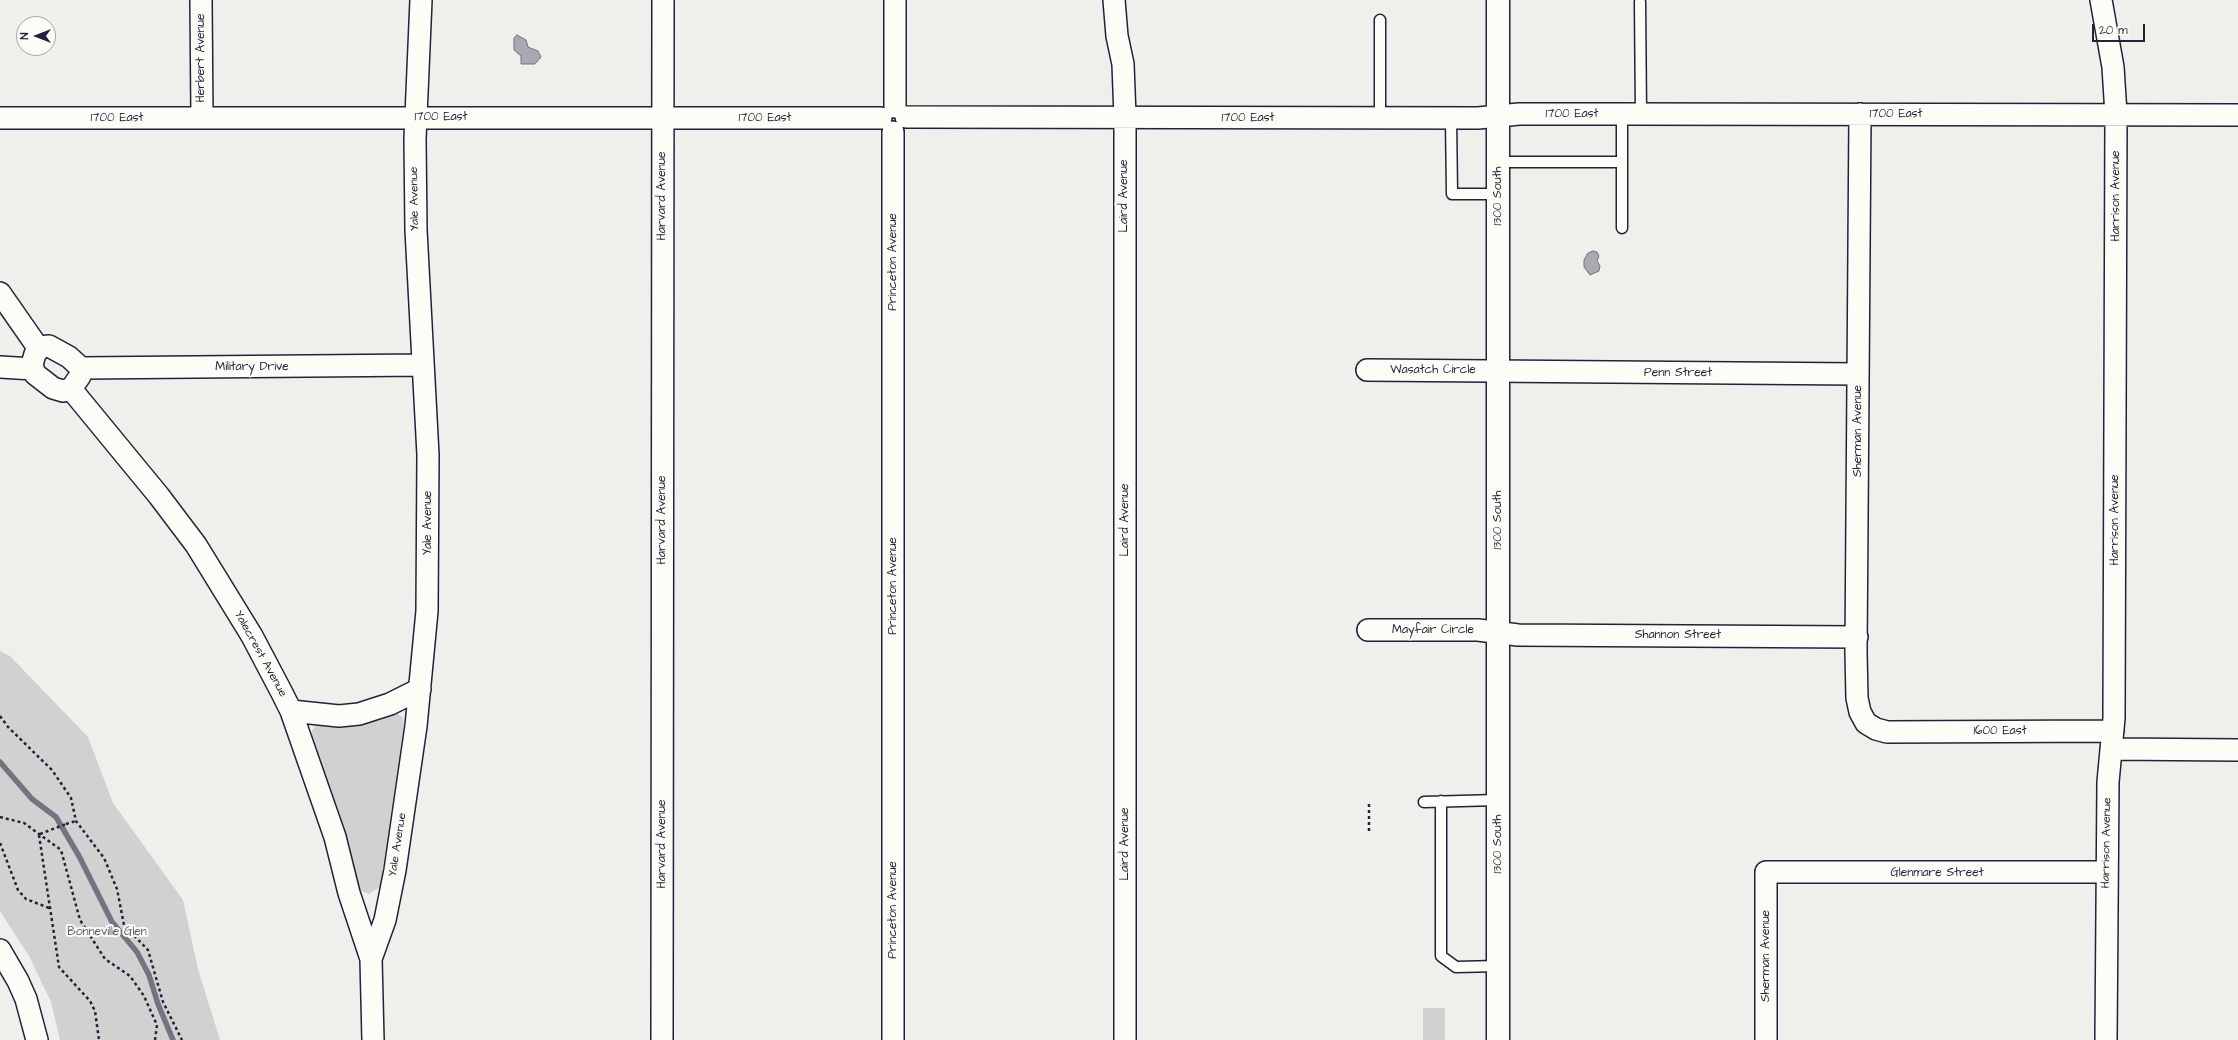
<!DOCTYPE html>
<style>
body{margin:0}
#map{position:relative;width:2238px;height:1040px;overflow:hidden;background:#f0efec;font-family:"Architects Daughter",sans-serif}
canvas{display:block}
.north{position:absolute;left:16px;top:16px;width:40px;height:40px;box-sizing:border-box;background:#fdfcf7;border:1px solid #a5a5ac;border-radius:50%;rotate:270deg;font-size:11px;font-weight:700;line-height:16px;text-align:center;color:#22223b}
.north::after{content:'';display:block;margin:auto;width:14px;height:18px;background:#22223b;clip-path:polygon(50% 0,100% 100%,50% 72%,0 100%)}
.scale{position:absolute;left:2092px;top:24px;width:53px;height:18px;box-sizing:border-box;border:2px solid #22223b;border-top:0;padding-left:5px;font-size:12px;line-height:14px;white-space:nowrap;color:#22223b;-webkit-text-stroke:3px #fdfcf7;paint-order:stroke}
</style>
<div id="map">
<canvas width="2238" height="1040"></canvas>
<div class="north">N</div>
<div class="scale">20 m</div>
</div>
<script>
const c = document.querySelector('canvas').getContext('2d');
c.lineJoin = 'round';
function fillPath(path, color) { c.fillStyle = color; c.fill(path, 'evenodd'); }
const shape = rows => new Path2D(rows.map(r => 'M' + r).join(''));
function strokePath(path, color, width, dash) { c.strokeStyle = color; c.lineWidth = width; c.lineCap = dash ? 'butt' : 'round'; c.setLineDash(dash || []); c.stroke(path); }
function drawText(font, color, halo, rows, align = 'center') {
  c.font = font + ' "Architects Daughter",sans-serif'; c.lineWidth = 4; c.setLineDash([]); c.textBaseline = 'middle'; c.strokeStyle = halo; c.fillStyle = color; for (const [text, x, y, turn = 0] of rows) {
    c.save(); c.translate(x, y); c.rotate((+turn || 0) * Math.PI / 180); c.textAlign = isNaN(turn) ? turn : align; if (halo) c.strokeText(text, 0, 0); c.fillText(text, 0, 0); c.restore();
  }
}
fillPath(shape([
 [0,651,10,656,88,737,113,803,183,900,198,969,220,1040,60,1040,51,1002,29,956,0,911],
 [391,712,397,713,403,718,404,724,380,887,369,894,361,891,356,885,344,831,311,739,312,731,316,725,322,723],
 [1423,1008,1445,1008,1445,1040,1423,1040]
]), '#d2d1d1');
const water = shape([
 [517,35,526,40,528,47,538,51,541,57,535,64,521,64,521,56,514,50,514,38,517,35],
 [1593,251,1597,252,1599,256,1597,261,1600,266,1599,271,1590,275,1584,267,1584,260,1588,253,1593,251]
]);
fillPath(water, '#a9a9b0');
strokePath(water, '#737381', 1);
strokePath(shape([
 [0,762,32,799,56,817,79,856,112,922,137,952,149,975,158,1004,173,1040]
]), '#737381', 5.5);
const lane = shape([
 [1640,2,1641,114],
 [1380,20,1380,118],
 [1451,118,1452,194,1498,194],
 [1498,162,1622,162,1622,114],
 [1622,162,1622,228],
 [1441,801,1441,956,1456,967,1498,966],
 [1424,802,1498,800]
]);
const street = shape([
 [201,0,202,117],
 [1114,0,1117,36,1123,64,1125,117,1125,1040],
 [2101,0,2113,67,2116,114,2114,718,2108,782,2106,1040],
 [895,107,895,0],
 [1860,114,1856,652,1857,698,1860,712,1866,723,1876,729,1887,732,2113,731],
 [906,117,1478,118,1519,114,1622,114,2238,115],
 [0,118,881,118],
 [893,132,893,1040],
 [0,293,39,349],
 [49,346,69,357,81,368,80,376,71,389,63,391,53,388,35,374,32,365,35,354,41,347,49,346],
 [0,367,33,369],
 [81,368,423,365],
 [1367,370,1858,374],
 [71,389,159,496,196,545,252,636,282,693,291,711,335,837,349,893,371,959],
 [1368,630,1478,630,1518,635,1857,637],
 [291,711,339,716,359,714,390,704,420,689],
 [2111,749,2238,750],
 [0,950,18,981,26,999,37,1040],
 [373,1040,371,959,385,920,395,870,416,726,427,611,428,455,416,230,415,139,421,0],
 [662,1040,663,0],
 [1766,1040,1766,872,2107,872]
]);
const secondary = shape([
 [1498,0,1498,1040]
]);
strokePath(lane, '#22223b', 13);
strokePath(street, '#22223b', 24);
strokePath(secondary, '#22223b', 25);
strokePath(shape([
 [0,716,8,727,52,770,71,798,76,821,104,858,117,889,124,925,148,950,163,1002,182,1040],
 [0,817,24,823,61,850,80,920,105,959,130,976,144,996,157,1025,155,1040],
 [66,824,76,821],
 [1369,831,1369,802],
 [40,834,66,824],
 [39,835,59,967,90,1001,95,1011,99,1040],
 [0,843,18,890,26,899,49,908]
]), '#22223b', 2.5, [3, 3]);
strokePath(lane, '#fdfcf7', 10);
strokePath(street, '#fdfcf7', 21);
strokePath(secondary, '#fdfcf7', 22);
drawText('12px', '#22223b', '#fdfcf7', [
 ["Herbert Avenue",201,58,-90],
 ["1700 East",1572,114],
 ["1700 East",1896,114],
 ["1700 East",441,117],
 ["1700 East",117,118],
 ["1700 East",765,118],
 ["1700 East",1248,118],
 ["Harvard Avenue",662,196,-90],
 ["Laird Avenue",1124,196,-90],
 ["1300 South",1498,196,-90],
 ["Harrison Avenue",2116,196,-90],
 ["Yale Avenue",415,199,-91],
 ["Princeton Avenue",893,262,-90],
 ["Military Drive",252,367],
 ["Wasatch Circle",1433,370],
 ["Penn Street",1678,373],
 ["Sherman Avenue",1858,431,-90],
 ["Harvard Avenue",662,520,-90],
 ["Laird Avenue",1125,520,-90],
 ["1300 South",1498,520,-90],
 ["Harrison Avenue",2115,520,-90],
 ["Yale Avenue",428,523,-90],
 ["Princeton Avenue",893,586,-90],
 ["Mayfair Circle",1433,630],
 ["Shannon Street",1678,635],
 ["Yalecrest Avenue",260,654,61],
 ["1600 East",2000,731],
 ["Harrison Avenue",2107,843,-89],
 ["Harvard Avenue",662,844,-90],
 ["Laird Avenue",1125,844,-90],
 ["1300 South",1498,844,-90],
 ["Yale Avenue",398,845,-81],
 ["Glenmare Street",1937,873],
 ["Princeton Avenue",893,910,-90],
 ["Sherman Avenue",1766,956,-90]
]);
drawText('12px', '#575768', '#fdfcf7', [
 ["Bonneville Glen",107,932]
]);
</script>
